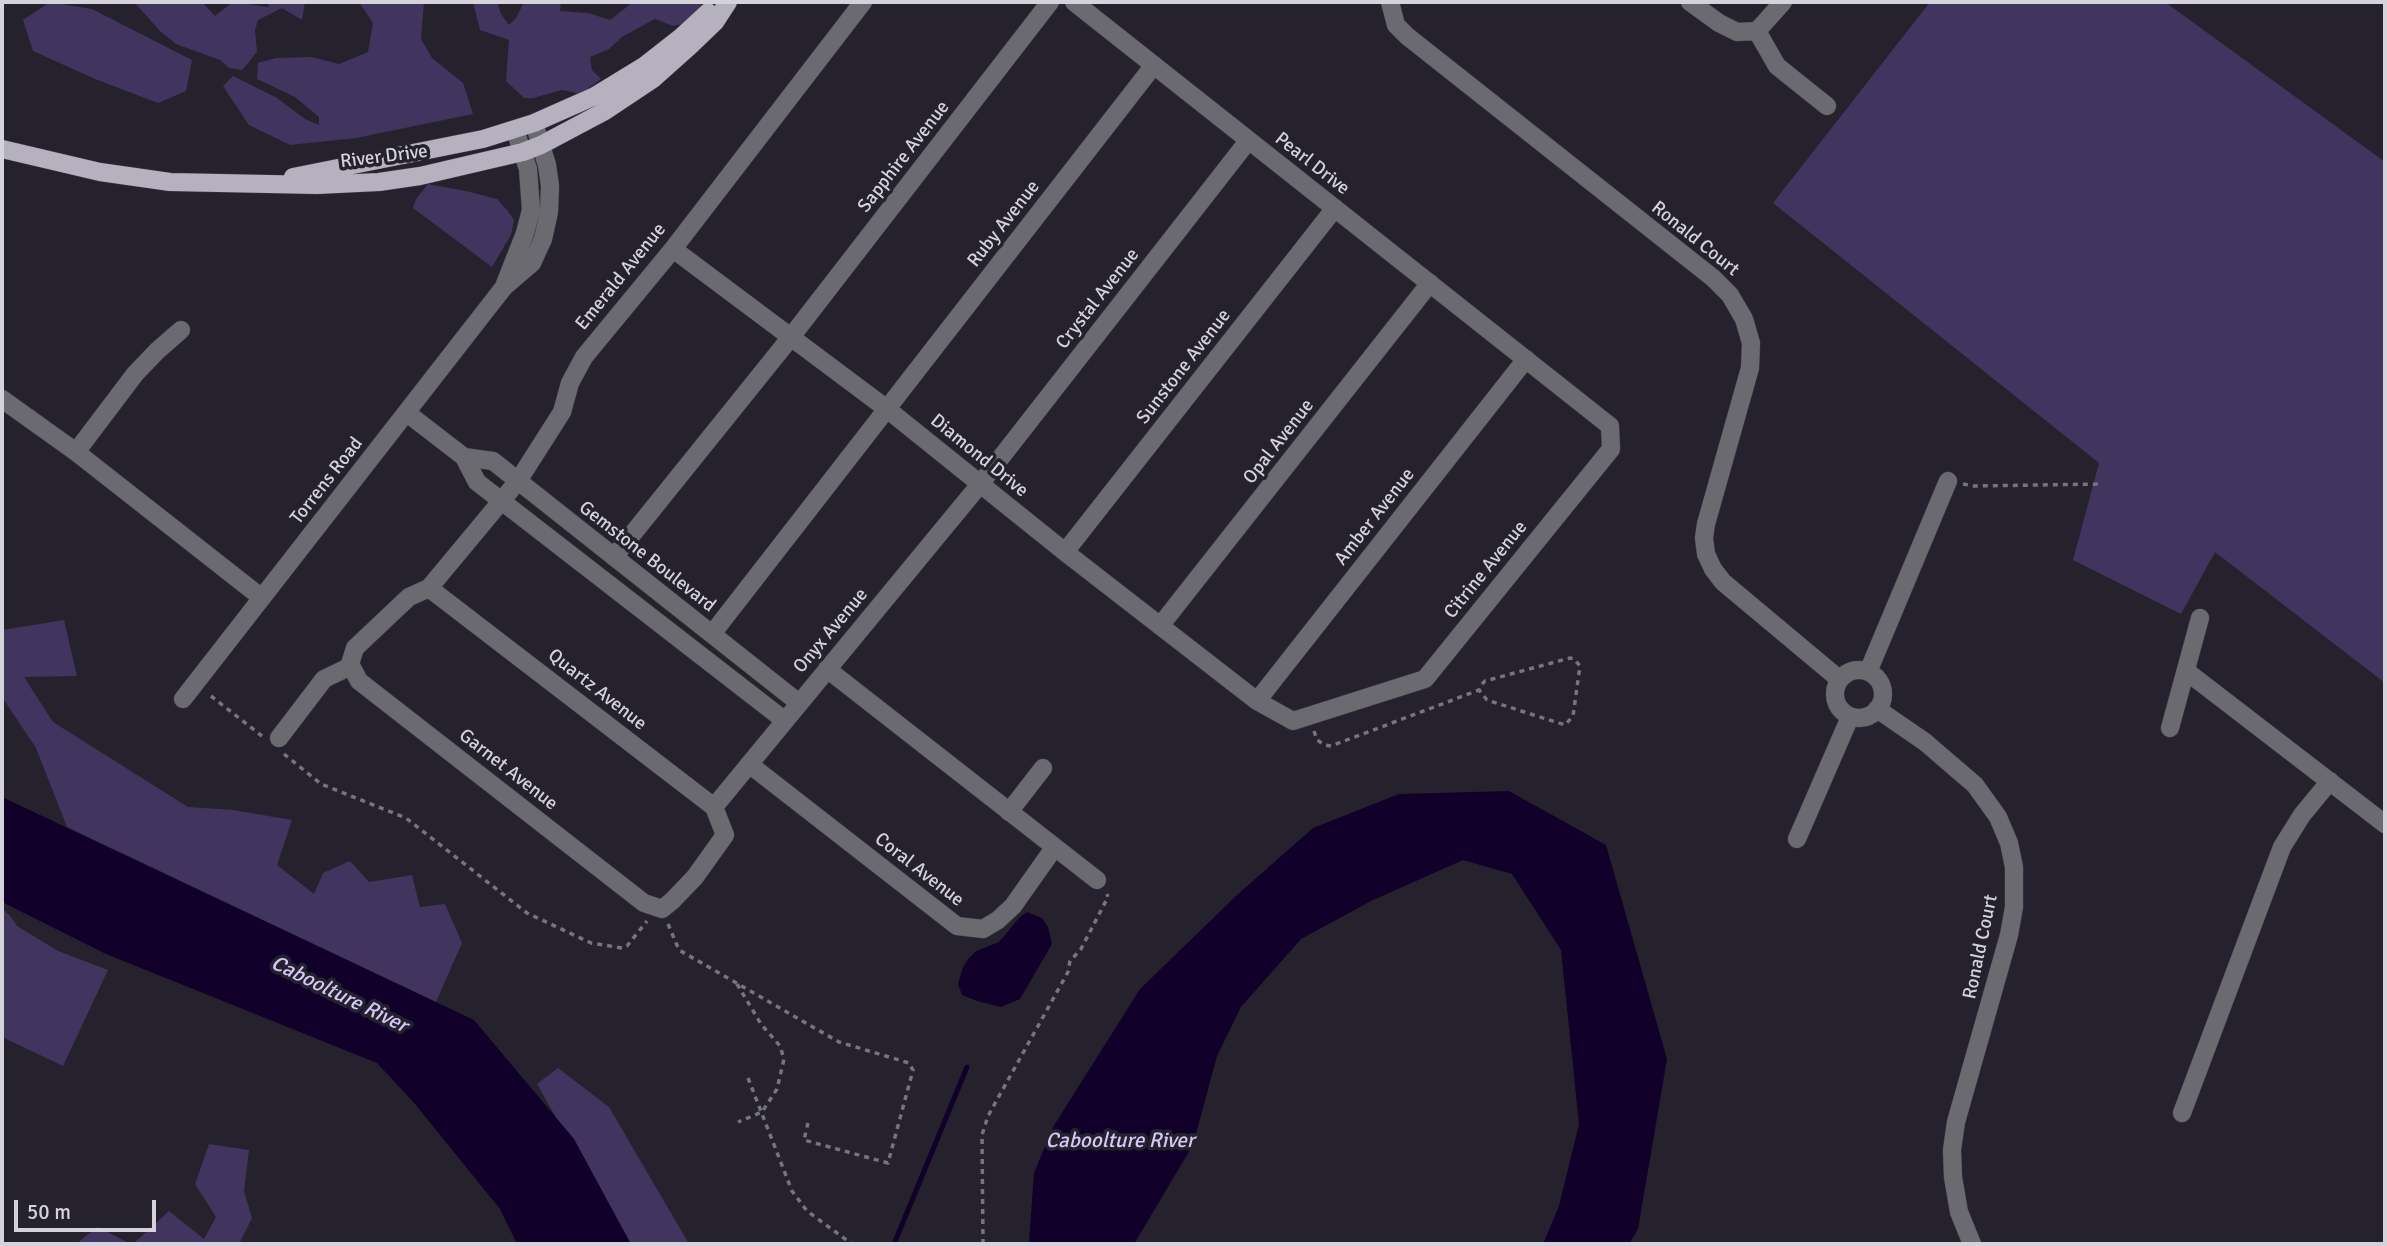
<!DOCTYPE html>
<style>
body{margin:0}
#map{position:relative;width:2387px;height:1246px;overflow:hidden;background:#25222d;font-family:Signika,sans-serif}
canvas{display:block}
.frame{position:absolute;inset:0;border:4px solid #d4d2da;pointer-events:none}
.scale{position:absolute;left:14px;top:1200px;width:142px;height:32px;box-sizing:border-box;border:4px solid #d4d2da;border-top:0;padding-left:9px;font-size:21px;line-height:24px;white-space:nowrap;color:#d4d2da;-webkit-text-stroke:5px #25222d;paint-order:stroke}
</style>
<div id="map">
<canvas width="2387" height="1246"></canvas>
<div class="frame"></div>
<div class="scale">50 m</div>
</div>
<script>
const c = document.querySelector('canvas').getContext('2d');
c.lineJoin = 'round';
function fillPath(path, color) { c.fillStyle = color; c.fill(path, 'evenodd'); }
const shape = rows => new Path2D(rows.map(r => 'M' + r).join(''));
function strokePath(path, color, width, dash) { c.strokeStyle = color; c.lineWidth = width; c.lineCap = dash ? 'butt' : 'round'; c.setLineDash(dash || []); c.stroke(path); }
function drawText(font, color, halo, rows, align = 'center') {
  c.font = font + ' Signika,sans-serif'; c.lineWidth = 7; c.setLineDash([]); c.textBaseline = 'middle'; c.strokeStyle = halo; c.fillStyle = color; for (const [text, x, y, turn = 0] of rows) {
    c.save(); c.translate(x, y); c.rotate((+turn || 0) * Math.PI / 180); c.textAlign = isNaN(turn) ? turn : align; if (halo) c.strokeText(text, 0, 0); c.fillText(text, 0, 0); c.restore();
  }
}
fillPath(shape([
 [50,2,92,9,192,60,186,91,158,103,95,79,33,51,23,20],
 [134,2,202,2,215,16,233,2,268,7,270,2,305,2,302,20,282,8,258,20,255,30,257,52,242,70,229,68,220,60,176,44,160,31],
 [359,2,424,2,421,39,432,58,463,83,473,114,356,138,290,145,249,125,223,86,233,76,277,98,305,119,319,125,319,117,295,97,257,79,258,63,276,58,311,57,339,64,368,52,373,23],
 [473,2,497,2,501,14,509,25,516,18,524,2,561,2,560,11,588,13,610,20,633,2,702,2,701,5,687,23,673,26,655,19,622,37,609,49,590,57,592,70,601,79,581,94,562,90,533,98,524,98,506,81,509,40,480,30],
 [1930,2,2165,2,2385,162,2385,683,2215,552,2181,614,2073,560,2099,463,1773,203],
 [428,184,470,192,497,199,507,210,514,220,511,235,492,267,413,208,416,199],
 [64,620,77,676,24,677,53,722,188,807,233,810,292,820,277,865,314,894,323,873,350,861,369,882,412,875,420,907,445,904,462,943,436,1002,67,827,36,748,2,697,2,630],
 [2,908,11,917,17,926,58,951,108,970,63,1066,2,1037],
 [558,1068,609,1107,689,1244,628,1244,537,1084],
 [209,1144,249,1150,244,1191,252,1218,239,1244,133,1244,169,1211,204,1239,216,1217,195,1184],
 [97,1227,131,1244,76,1244]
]), '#41345e');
fillPath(shape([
 [1509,791,1606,845,1667,1059,1638,1229,1629,1244,1543,1244,1559,1206,1579,1124,1561,950,1512,874,1463,860,1371,901,1301,939,1241,1007,1217,1056,1193,1145,1134,1244,1031,1244,1029,1241,1034,1173,1053,1127,1140,989,1237,895,1313,828,1399,794],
 [2,797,474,1020,574,1139,631,1244,517,1244,500,1209,415,1104,377,1063,106,954,6,904,2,901],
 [1027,912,1042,918,1048,927,1052,944,1020,999,1001,1007,977,1001,962,995,958,984,963,967,969,958,976,951,999,942,1020,917]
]), '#11002a');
strokePath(shape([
 [894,1244,967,1067]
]), '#11002a', 5);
const minor = shape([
 [1390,2,1396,25,1407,36,1713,278,1730,295,1744,319,1751,343,1750,368,1706,524,1704,538,1706,554,1713,569,1723,582,1839,679],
 [1690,2,1719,23,1737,32,1757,31,1783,2],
 [1757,31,1777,66,1827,106],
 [673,249,887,409,1065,552,1257,701,1293,721,1425,679,1611,449,1610,426,1074,2],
 [505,284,525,233,531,210,528,169,515,130],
 [2,399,76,452,262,598],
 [407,413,464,457,477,482,784,720],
 [76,452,135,374,157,351,181,330],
 [464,457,493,461,799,703],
 [1065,552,1335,208],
 [614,557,791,337,1050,2],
 [429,588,714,807,725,835,695,877,672,901,662,909,644,903,359,681,350,664,355,648,409,597,429,588,518,481,562,412,570,383,584,357,673,249,863,2],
 [1160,626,1430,283],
 [712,634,1154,65],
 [827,669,1097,880],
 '1835 694a24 24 0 1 1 48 0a24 24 0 1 1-48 0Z',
 [2186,671,2385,824],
 [1868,672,1948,481],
 [183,699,504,287,532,263,543,239,549,212,550,186,547,165,534,123],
 [1257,701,1526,359],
 [1877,709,1925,742,1975,785,1998,817,2009,843,2014,867,2014,907,2009,935,1956,1122,1952,1150,1953,1177,1959,1212,1972,1244],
 [2170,728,2200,618],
 [279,738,324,679,351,666],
 [749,764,957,926,983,929,998,920,1013,906,1054,848],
 [714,807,981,483,1248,141],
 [1009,812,1043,768],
 [1797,839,1850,717],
 [2182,1113,2282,847,2302,815,2330,781]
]);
const major = shape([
 [2,149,100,172,170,182,317,185,379,182,420,176,523,152,541,145,605,111,653,79,690,46,715,22,728,2],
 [293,177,483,139,534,123,595,96,644,66,681,37,708,12]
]);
strokePath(minor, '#413e49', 19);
strokePath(major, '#413e49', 19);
strokePath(shape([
 [1963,484,1974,486,2101,484],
 [211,696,262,736],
 [1314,731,1317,740,1325,745,1331,746,1479,690,1481,685,1485,681,1570,658,1574,659,1580,666,1573,716,1565,725,1487,700,1479,690],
 [284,754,321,784,406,818,527,913,591,943,622,948,627,946,647,921],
 [668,924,679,950,839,1042,909,1063,913,1070,888,1163,804,1140,808,1123],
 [737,984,761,1024,780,1046,784,1059,777,1089,762,1112,738,1122],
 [748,1078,792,1191,807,1211,852,1244],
 [983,1244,982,1135,988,1116,1068,972,1070,961,1081,949,1108,897,1107,894]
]), '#76747d', 3.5, [5, 5]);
strokePath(minor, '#6c6a71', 18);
strokePath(major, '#b5b1bf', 18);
drawText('19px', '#d4d2da', '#25222d', [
 ["River Drive",384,157,-7],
 ["Sapphire Avenue",904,157,-52],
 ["Pearl Drive",1312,164,38],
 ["Ruby Avenue",1004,224,-52],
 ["Ronald Court",1695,239,39],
 ["Emerald Avenue",621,277,-51],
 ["Crystal Avenue",1098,299,-52],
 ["Sunstone Avenue",1184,367,-52],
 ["Opal Avenue",1279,442,-52],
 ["Diamond Drive",979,456,39],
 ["Torrens Road",327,481,-52],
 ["Amber Avenue",1375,517,-52],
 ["Gemstone Boulevard",647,557,38],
 ["Citrine Avenue",1486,570,-51],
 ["Onyx Avenue",831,631,-50],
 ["Quartz Avenue",597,690,38],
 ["Garnet Avenue",508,770,38],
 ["Coral Avenue",919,870,38],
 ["Ronald Court",1981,947,-78]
]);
drawText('italic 21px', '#d4c7f9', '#25222d', [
 ["Caboolture River",339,995,26],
 ["Caboolture River",1120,1141]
]);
</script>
